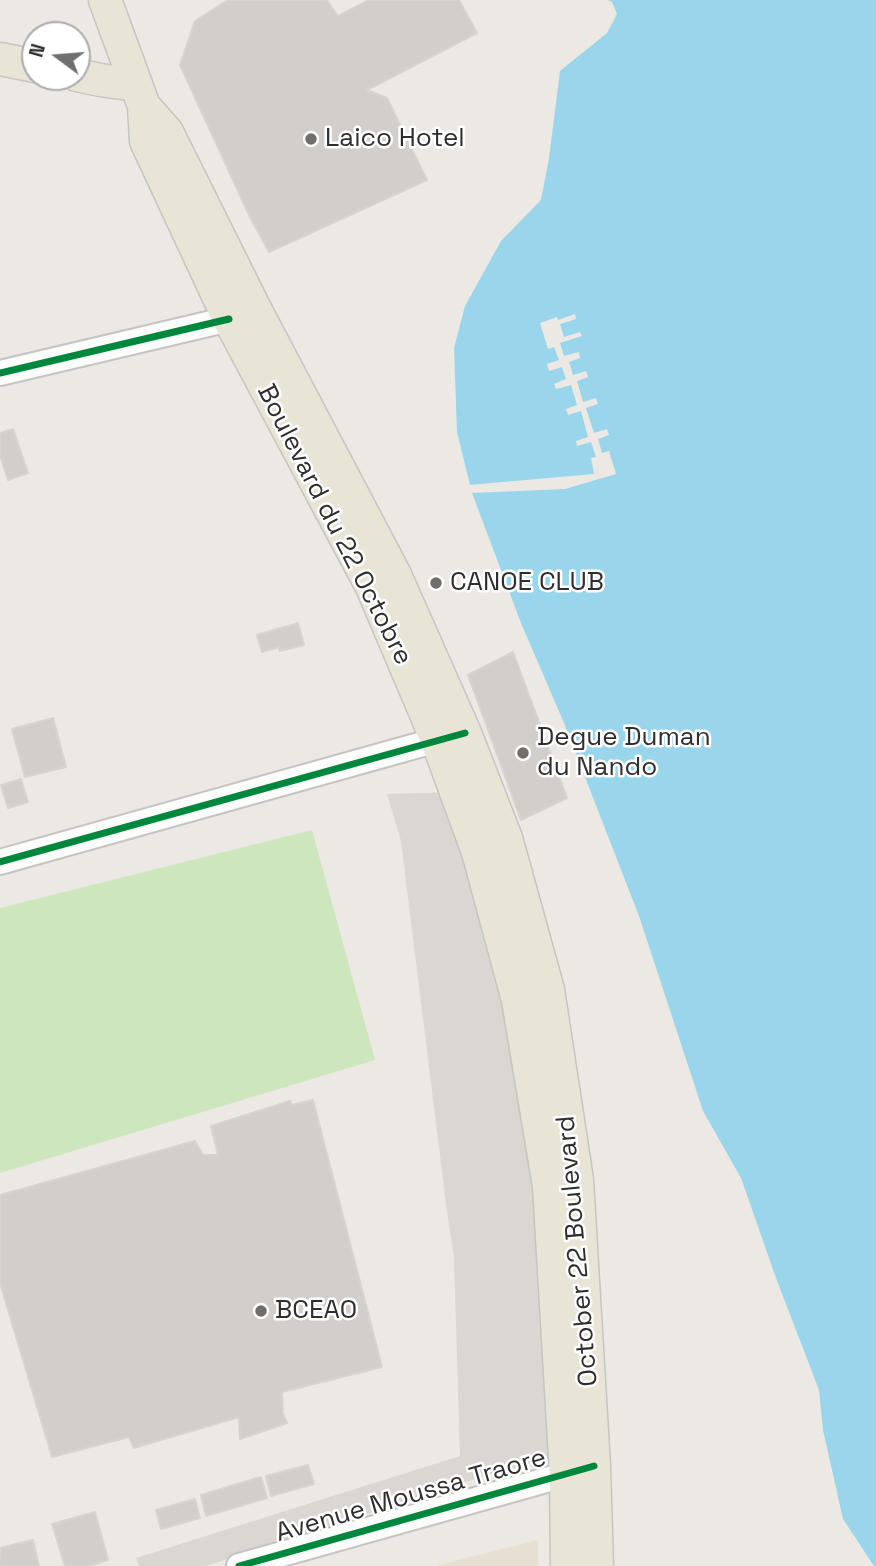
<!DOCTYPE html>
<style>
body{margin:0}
#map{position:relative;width:876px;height:1566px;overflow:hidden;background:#ece8e4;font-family:"Space Grotesk",sans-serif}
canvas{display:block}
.north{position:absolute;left:21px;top:21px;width:70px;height:70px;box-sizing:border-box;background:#fff;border:2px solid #ababab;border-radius:50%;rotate:286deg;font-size:19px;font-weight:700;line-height:28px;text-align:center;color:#2e2e2e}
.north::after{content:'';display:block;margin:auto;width:24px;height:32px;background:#706f6e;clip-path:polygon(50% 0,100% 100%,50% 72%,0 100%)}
</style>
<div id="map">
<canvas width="876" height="1566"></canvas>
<div class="north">N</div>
</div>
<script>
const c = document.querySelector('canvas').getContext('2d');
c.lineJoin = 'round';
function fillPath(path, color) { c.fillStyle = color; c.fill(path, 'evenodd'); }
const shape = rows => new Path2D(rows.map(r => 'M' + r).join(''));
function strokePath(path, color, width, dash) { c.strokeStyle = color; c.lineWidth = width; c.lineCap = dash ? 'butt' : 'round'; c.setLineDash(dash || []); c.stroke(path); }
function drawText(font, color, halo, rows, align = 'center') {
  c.font = font + ' "Space Grotesk",sans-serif'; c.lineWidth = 5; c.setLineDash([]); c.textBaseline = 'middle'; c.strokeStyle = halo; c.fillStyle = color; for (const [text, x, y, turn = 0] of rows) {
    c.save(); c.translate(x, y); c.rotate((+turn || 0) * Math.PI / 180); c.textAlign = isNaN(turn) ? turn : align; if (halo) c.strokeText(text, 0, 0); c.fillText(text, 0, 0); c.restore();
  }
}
fillPath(shape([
 [538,1540,538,1566,435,1566]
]), '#e6e0d3');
fillPath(shape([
 [312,830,375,1060,0,1173,0,908]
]), '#cee6be');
fillPath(shape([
 [458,792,541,1101,577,1450,472,1480,206,1566,139,1566,136,1558,460,1456,454,1257,447,1212,401,841,387,794]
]), '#dad6d2');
fillPath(shape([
 [608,0,876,0,876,1566,874,1566,843,1519,823,1430,819,1390,776,1278,741,1178,703,1111,639,916,564,723,521,623,472,493,457,432,454,348,465,306,501,241,541,200,549,158,560,71,607,33,617,14,612,2]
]), '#99d6ec');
fillPath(shape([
 [575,314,576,319,560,324,564,337,580,332,582,336,560,343,564,356,579,352,580,358,569,362,573,375,586,371,588,377,577,381,583,402,596,398,598,404,586,408,594,433,607,429,609,435,598,439,602,453,609,451,616,474,565,489,472,493,469,485,594,474,591,458,596,457,591,442,577,446,576,441,588,437,581,411,568,415,566,409,577,405,571,385,556,389,554,384,566,379,562,367,549,371,547,364,559,360,554,347,548,349,540,323,557,317,558,320]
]), '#ece8e4');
const building = shape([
 [228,0,327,0,338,16,369,0,459,0,477,33,367,90,387,98,427,180,269,252,250,217,180,65,195,21,228,0],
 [13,429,28,473,8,480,0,455,0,433,13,429],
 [298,623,304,645,280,651,279,647,262,652,257,635,298,623],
 [513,652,567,798,521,820,468,675,513,652],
 [53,718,66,767,25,777,12,729,53,718],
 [21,779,28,802,8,808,1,785,21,779],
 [313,1100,382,1367,282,1392,283,1414,287,1423,240,1439,239,1417,134,1448,129,1437,52,1457,0,1283,0,1195,195,1141,203,1155,218,1155,211,1126,290,1101,292,1105,313,1100],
 [308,1465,314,1484,271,1496,266,1476,308,1465],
 [261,1477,267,1498,206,1516,201,1495,261,1477],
 [195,1499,200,1518,161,1529,156,1510,195,1499],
 [95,1512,108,1560,89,1566,65,1566,52,1524,95,1512],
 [33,1540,39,1566,0,1566,0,1548,33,1540]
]);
fillPath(building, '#d1cecb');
strokePath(building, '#d7d4d0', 2);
const minor = shape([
 [0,373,229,319],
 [0,862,455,735],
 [239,1566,582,1470]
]);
const major = shape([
 [105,0,144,106,146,141,229,319,372,587,437,740,478,852,518,1000,549,1186,566,1474,567,1566],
 [0,59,35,66],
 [77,75,100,80,136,85],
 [144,106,167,132,255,309,395,575,465,733,506,838,548,990,577,1180,594,1466,597,1566]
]);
strokePath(minor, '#c5c4c5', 28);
strokePath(major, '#c6c5c4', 35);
strokePath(minor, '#fcfcfb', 24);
strokePath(major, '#e8e4d6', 32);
strokePath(shape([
 [0,373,229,319],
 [0,862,465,733],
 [239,1566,594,1466]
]), '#00873e', 7);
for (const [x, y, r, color] of [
 [311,139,7,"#706f6e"],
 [436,583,7,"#706f6e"],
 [523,753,7,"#706f6e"],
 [261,1311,7,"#706f6e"]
]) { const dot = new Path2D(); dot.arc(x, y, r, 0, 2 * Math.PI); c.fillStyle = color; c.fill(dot); strokePath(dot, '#fff', 2.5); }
drawText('26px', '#2e2e2e', '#fff', [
 ["Laico Hotel",325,139],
 ["CANOE CLUB",450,583],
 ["Degue Duman",537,738],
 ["du Nando",537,768],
 ["BCEAO",275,1311]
], 'left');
drawText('26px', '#2e2e2e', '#fff', [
 ["Boulevard du 22 Octobre",334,525,63],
 ["October 22 Boulevard",578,1251,-95],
 ["Avenue Moussa Traore",411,1496,-16]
]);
</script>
